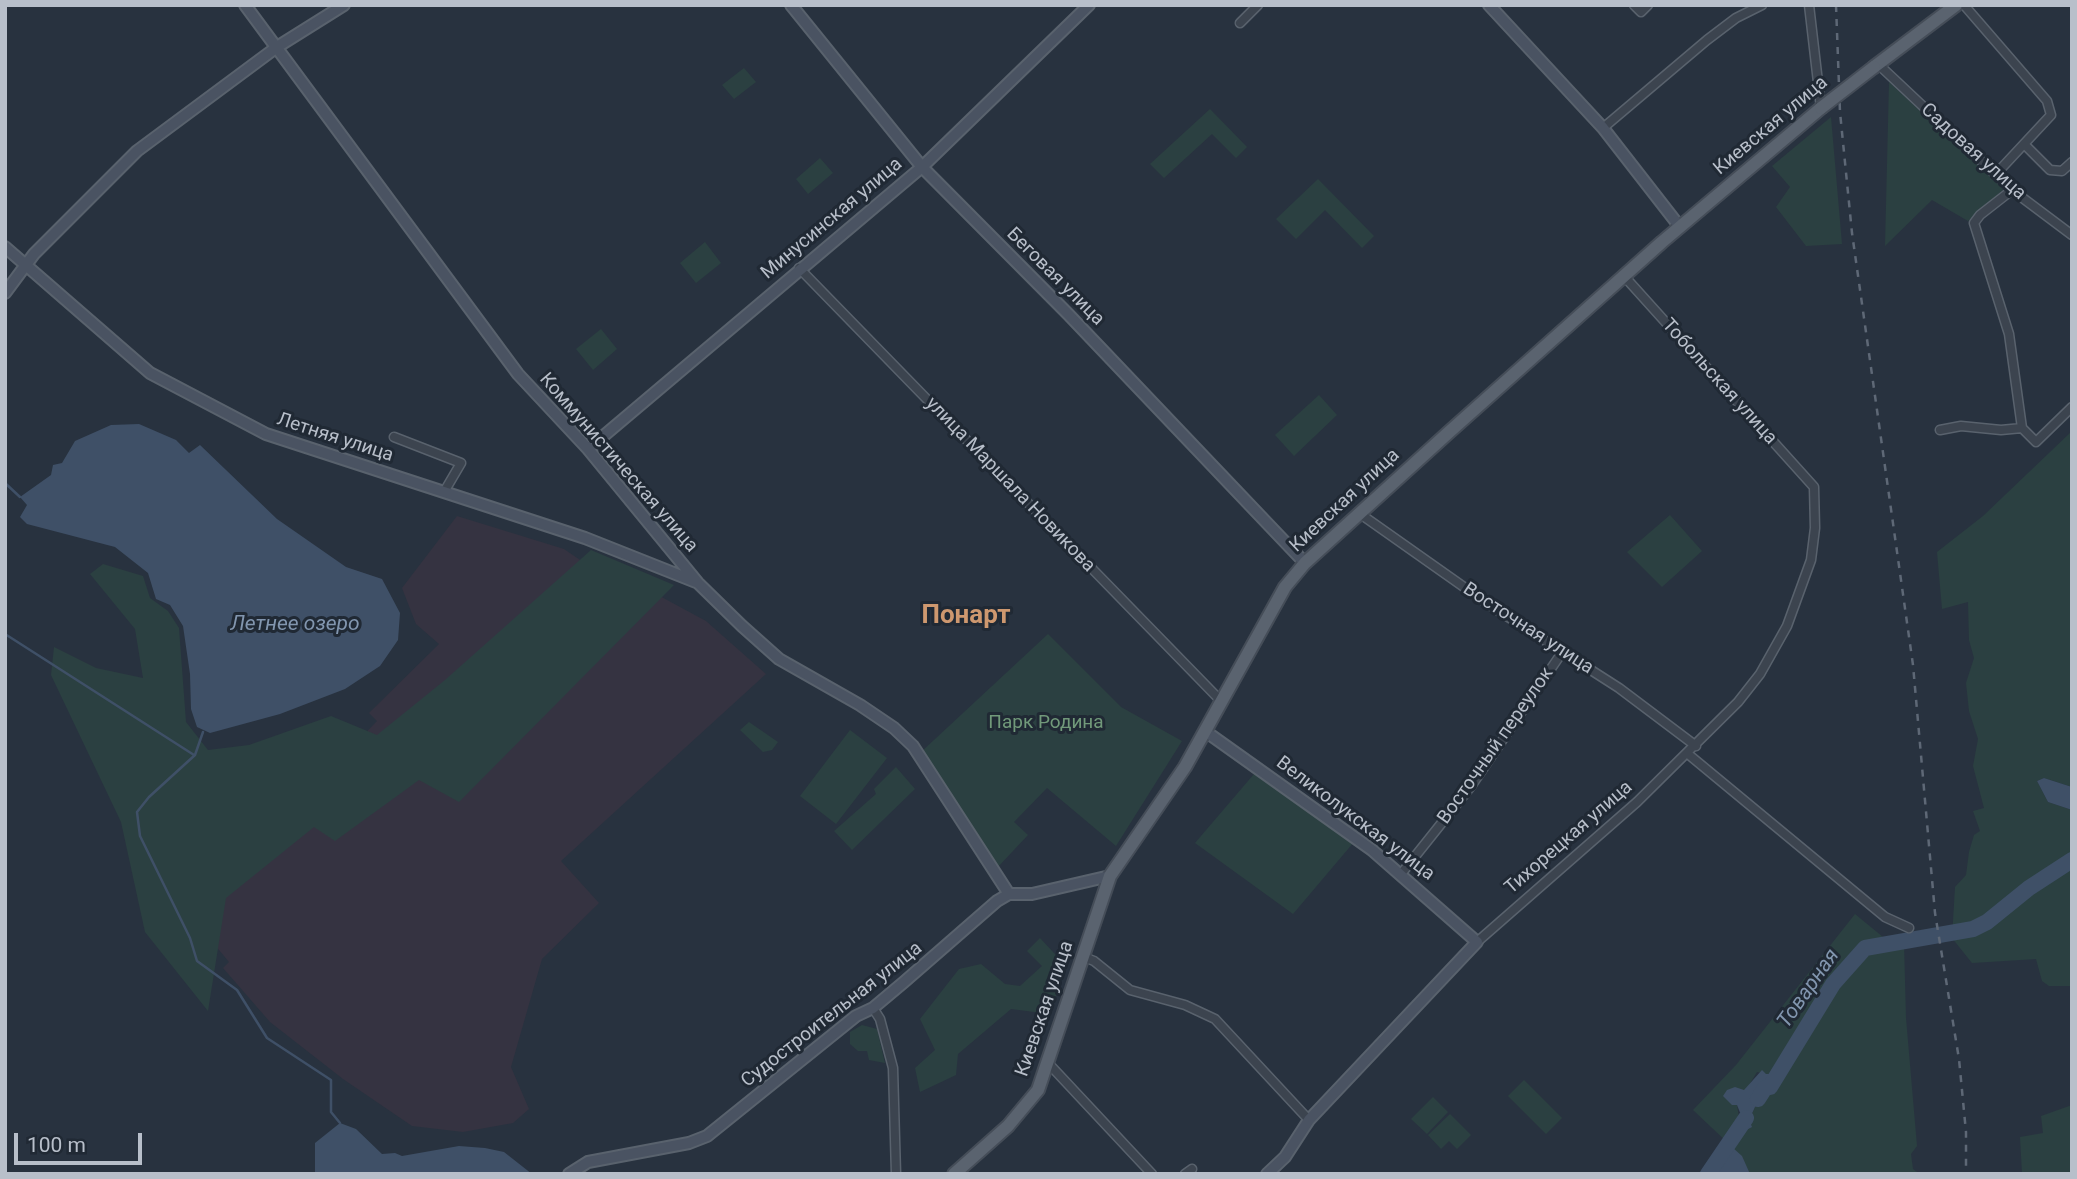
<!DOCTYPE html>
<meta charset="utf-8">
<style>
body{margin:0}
#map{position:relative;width:2077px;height:1179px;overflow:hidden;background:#28323f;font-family:Roboto,sans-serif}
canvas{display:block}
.frame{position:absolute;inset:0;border:7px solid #b8bfca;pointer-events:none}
.scale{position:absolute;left:14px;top:1133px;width:128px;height:32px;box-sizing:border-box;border:4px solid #b8bfca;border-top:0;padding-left:9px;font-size:21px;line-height:24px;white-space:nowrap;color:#b8bfca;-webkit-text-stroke:5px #202934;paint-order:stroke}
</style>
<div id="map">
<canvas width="2077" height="1179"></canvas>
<div class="frame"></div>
<div class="scale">100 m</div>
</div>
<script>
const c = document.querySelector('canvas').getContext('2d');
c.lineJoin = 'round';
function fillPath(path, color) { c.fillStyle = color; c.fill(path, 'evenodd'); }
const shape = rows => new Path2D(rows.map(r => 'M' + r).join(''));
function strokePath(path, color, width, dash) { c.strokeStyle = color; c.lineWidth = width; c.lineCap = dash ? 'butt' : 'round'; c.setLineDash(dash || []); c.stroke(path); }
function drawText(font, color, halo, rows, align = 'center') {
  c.font = font + ' Roboto,sans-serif'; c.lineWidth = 6; c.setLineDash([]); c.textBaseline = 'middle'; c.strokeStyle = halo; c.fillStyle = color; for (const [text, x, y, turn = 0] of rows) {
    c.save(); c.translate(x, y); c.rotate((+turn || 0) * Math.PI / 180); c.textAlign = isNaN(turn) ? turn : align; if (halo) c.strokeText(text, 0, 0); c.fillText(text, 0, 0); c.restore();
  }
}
fillPath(shape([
 [457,516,564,549,586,564,591,559,706,621,766,674,561,861,599,903,542,959,511,1067,529,1109,513,1123,463,1132,412,1126,343,1079,270,1022,223,968,229,962,190,915,377,721,369,713,439,644,416,624,402,588]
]), '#353341');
fillPath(shape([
 [744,68,756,82,734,99,722,85],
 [1889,82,2004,189,1968,221,1932,200,1885,246],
 [1210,109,1247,147,1236,158,1212,134,1164,178,1150,164],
 [1831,117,1842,244,1806,246,1776,207,1790,187,1772,166],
 [820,158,833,173,808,194,796,179],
 [1318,179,1374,236,1362,248,1325,210,1296,239,1276,219],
 [705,242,721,263,696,283,680,263],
 [601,329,617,349,593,370,576,349],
 [1319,395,1337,415,1294,456,1275,435],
 [2072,431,2072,787,2044,778,2037,781,2048,802,2072,810,2072,986,2049,986,2042,981,2036,959,1972,963,1952,938,1955,887,1966,875,1969,852,1974,835,1980,831,1973,811,1984,808,1973,766,1978,739,1969,711,1966,683,1974,658,1969,640,1968,602,1942,609,1937,552,1983,516],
 [1670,515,1702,551,1662,587,1627,552],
 [591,550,674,585,459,802,419,780,335,841,314,827,226,898,208,1011,145,932,121,822,51,675,54,647,96,668,143,678,135,629,90,574,103,564,143,576,150,598,168,611,179,628,186,722,208,750,249,745,331,716,377,735,445,680],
 [1048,634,1121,707,1182,741,1116,846,1047,788,1014,822,1028,835,997,868,920,753],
 [749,722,778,742,772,750,763,752,740,730],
 [850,730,887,758,836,824,800,796],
 [896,767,915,789,852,850,834,831,876,794,874,789],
 [1254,774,1354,842,1293,914,1195,843],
 [1855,914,1883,937,1904,943,1906,1018,1917,1146,1911,1154,1913,1169,1920,1174,1750,1174,1729,1144,1693,1110,1736,1065],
 [1757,1072,1766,1074,1770,1087,1755,1107,1749,1120,1751,1127,1735,1136,1740,1124,1737,1105],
 [1040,938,1066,966,1050,1014,1011,1009,958,1054,956,1075,920,1092,915,1068,935,1050,920,1019,959,969,981,964,1005,984,1020,986,1042,966,1027,951],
 [862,1025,877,1029,885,1063,869,1060,867,1051,858,1051,850,1044,850,1032],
 [1524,1080,1562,1118,1546,1134,1508,1096],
 [1433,1097,1448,1112,1427,1134,1411,1119],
 [2072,1105,2072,1174,2022,1174,2020,1137,2043,1133,2041,1116],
 [1450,1114,1471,1135,1457,1149,1449,1141,1441,1149,1428,1135]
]), '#2b4041');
fillPath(shape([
 [139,424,176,440,189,453,200,445,277,519,346,567,382,579,400,613,398,640,380,666,345,689,280,714,210,733,197,727,191,709,190,674,183,626,170,605,156,599,148,573,115,547,27,524,20,517,27,505,20,497,51,475,53,465,62,463,75,441,111,425],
 [2044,778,2072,787,2072,810,2048,802,2037,781],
 [1762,1070,1766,1074,1773,1074,1770,1087,1755,1107,1749,1120,1752,1127,1735,1136,1732,1133,1740,1124,1741,1115,1737,1105,1732,1105,1723,1096,1727,1090,1735,1087,1744,1090],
 [340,1123,356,1129,382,1154,395,1153,402,1156,459,1146,485,1148,504,1152,532,1174,315,1174,315,1143],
 [1723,1139,1742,1156,1750,1174,1699,1174]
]), '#3f5067');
strokePath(shape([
 [5,483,20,497],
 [5,634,194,755],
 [203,732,195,755,149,797,137,812,140,836,190,938,197,961,237,990,267,1038,331,1080,331,1112,340,1123]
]), '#3f5067', 2.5);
strokePath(shape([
 [1758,1099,1765,1088,1770,1087,1833,984,1865,948,1973,929,1987,922,2029,888,2072,860],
 [1708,1174,1746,1118]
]), '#3f5067', 16);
const street = shape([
 [1634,5,1641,12,1648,5],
 [1809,5,1821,108],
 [1964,5,2047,101,2051,115,1996,174],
 [1240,23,1258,5],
 [1878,64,2012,190,2072,235],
 [1603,128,1707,40,1736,18,1762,5],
 [2024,144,2050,170,2062,171,2072,162],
 [2012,190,1980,215,1974,223,2009,334,2022,428,2036,442,2072,407],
 [799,268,1221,701],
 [1940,430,1961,426,2001,430,2022,428],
 [394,437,461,463,444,492],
 [1359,513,1488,604,1619,688,1696,746],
 [1688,754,1885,917,1909,928],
 [1401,874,1472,785,1563,651],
 [1477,942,1637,802,1738,702,1760,674,1787,626,1811,560,1815,528,1814,487,1624,276],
 [1084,957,1094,961,1130,990,1185,1005,1215,1019,1309,1120],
 [873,1008,880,1019,893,1068,896,1174],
 [1049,1064,1152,1174],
 [1185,1174,1192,1169]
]);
const secondary = shape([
 [245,5,518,374,588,449,698,583,742,626,779,659,860,705,894,728,913,746,1009,894],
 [791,5,922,167,1069,315,1305,563],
 [1489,5,1603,128,1680,227],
 [5,247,150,373,266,434,585,538,696,582],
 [5,293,34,254,137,151,277,47,344,5],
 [588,449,922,167,1089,5],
 [1205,731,1372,850,1477,942,1309,1120,1285,1157,1267,1174],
 [569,1174,588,1162,689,1143,707,1136,856,1016,873,1008,904,982,997,901,1009,894,1032,894,1110,876]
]);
const primary = shape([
 [1874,67,1956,5],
 [954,1174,1008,1126,1038,1090,1110,876,1185,767,1285,587,1305,563,1448,433,1662,242,1821,108]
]);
strokePath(street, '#59626d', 11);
strokePath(secondary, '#59626d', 14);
strokePath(primary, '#454d58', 16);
strokePath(street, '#3c444f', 8);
strokePath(secondary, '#4a5362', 10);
strokePath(primary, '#5a636f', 12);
strokePath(shape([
 [1836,5,1840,112,1852,233,1913,665,1935,913,1959,1059,1966,1132,1966,1174]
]), '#5e6876', 2.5, [7, 7]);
const primaryBridge = shape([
 [1821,108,1874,67]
]);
strokePath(primaryBridge, '#454d58', 16, []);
strokePath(primaryBridge, '#5a636f', 12);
drawText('19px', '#b8bfca', '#202934', [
 ["Киевская улица",1771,126,-40],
 ["Садовая улица",1973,152,42],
 ["Минусинская улица",832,219,-40],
 ["Беговая улица",1055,277,45],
 ["Тобольская улица",1719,382,48],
 ["Летняя улица",335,438,18],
 ["Коммунистическая улица",618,463,49],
 ["улица Маршала Новикова",1010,485,46],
 ["Киевская улица",1345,501,-43],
 ["Восточная улица",1528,629,33],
 ["Восточный переулок",1496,746,-55],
 ["Великолукская улица",1355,819,37],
 ["Тихорецкая улица",1569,838,-41],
 ["Киевская улица",1045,1009,-71],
 ["Судостроительная улица",832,1015,-38]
]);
drawText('19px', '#71997a', '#202934', [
 ["Парк Родина",1046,723]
]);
drawText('italic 21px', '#8296af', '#202934', [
 ["Летнее озеро",295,625],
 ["Товарная",1809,989,-55]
]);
drawText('bold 26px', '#ce986f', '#202934', [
 ["Понарт",966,616]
]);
</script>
